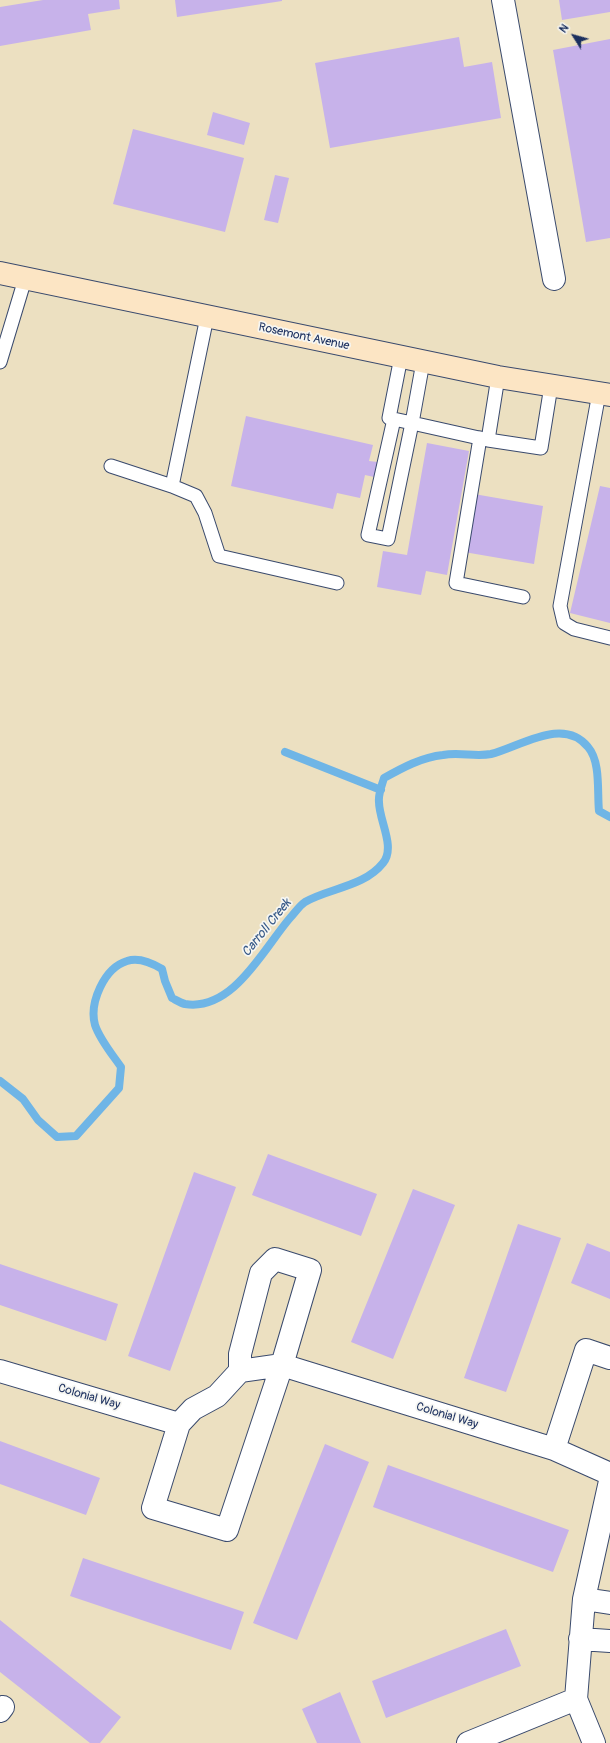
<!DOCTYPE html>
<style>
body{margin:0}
#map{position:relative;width:610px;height:1743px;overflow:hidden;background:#ece0c1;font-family:Pangolin,sans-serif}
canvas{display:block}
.north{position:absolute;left:554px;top:16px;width:40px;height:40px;-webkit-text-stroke:3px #f6f6f2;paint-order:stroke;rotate:307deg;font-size:11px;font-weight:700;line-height:16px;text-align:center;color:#1b2f5e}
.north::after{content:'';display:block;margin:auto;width:14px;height:18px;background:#1b2f5e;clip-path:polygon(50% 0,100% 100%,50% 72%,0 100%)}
</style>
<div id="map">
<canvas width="610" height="1743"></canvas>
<div class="north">N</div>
</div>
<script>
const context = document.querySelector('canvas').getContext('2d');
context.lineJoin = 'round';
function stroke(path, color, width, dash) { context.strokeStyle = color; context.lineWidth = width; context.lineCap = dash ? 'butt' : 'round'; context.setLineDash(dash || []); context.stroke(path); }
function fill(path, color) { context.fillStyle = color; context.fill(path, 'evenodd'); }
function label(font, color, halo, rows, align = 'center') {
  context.font = font + ' Pangolin,sans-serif'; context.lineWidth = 3.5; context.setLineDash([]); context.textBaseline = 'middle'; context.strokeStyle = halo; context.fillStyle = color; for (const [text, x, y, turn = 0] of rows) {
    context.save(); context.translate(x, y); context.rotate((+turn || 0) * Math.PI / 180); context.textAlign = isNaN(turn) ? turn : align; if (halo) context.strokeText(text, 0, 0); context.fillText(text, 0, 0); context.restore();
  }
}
stroke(new Path2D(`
 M285,752L381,790
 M0,1081L23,1099L38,1120L57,1137L76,1136L119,1088L121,1067C112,1054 100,1040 95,1025C89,1003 104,968 127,961C139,957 152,963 162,969L165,981L172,998C176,1000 181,1003 185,1004C233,1012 264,948 290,918C295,913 299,906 305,902C329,888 364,887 383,863C396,847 379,821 379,802C378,794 382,785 384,778C402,768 422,757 443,755C459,752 476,757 491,754C520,747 563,716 588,747C601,762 597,792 599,811L610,817`), '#6fb5e6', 8);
fill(new Path2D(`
 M43,0H119L120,9L88,14L91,30L0,46V7Z
 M175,0H282V1L177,17Z
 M559,0H610V12L562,20Z
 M459,37L464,67L492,62L501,118L330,148L315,63Z
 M610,39V238L586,242L553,50Z
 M213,112L250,123L244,145L207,135Z
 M133,129L244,158L225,232L113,204Z
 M275,175L289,178L278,223L264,220Z
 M246,416L373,445L369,461L378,462L374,477L365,475L360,498L337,493L333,509L231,486Z
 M427,443L469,451L447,575L426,571L421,595L377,587L383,551L407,555Z
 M600,486L610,488V623L570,613Z
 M474,494L543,506L534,564L464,552Z
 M268,1154L377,1194L361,1236L252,1195Z
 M194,1172L236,1187L170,1371L128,1356Z
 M413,1189L455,1205L393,1359L351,1342Z
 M518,1224L561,1238L506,1392L464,1378Z
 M587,1243L610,1252V1299L571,1283Z
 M0,1264L118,1304L106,1341L0,1305Z
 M0,1441L100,1478L86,1515L0,1484Z
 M325,1444L369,1462L297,1640L253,1623Z
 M388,1465L569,1530L553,1572L373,1507Z
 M83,1558L244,1612L231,1650L70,1596Z
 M0,1620L121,1717L100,1743H90L0,1672Z
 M506,1629L521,1666L386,1718L372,1681Z
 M340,1692L361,1743H317L302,1709Z`), '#c7b2ea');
const service = new Path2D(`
 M207,317L172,486L196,496L205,513L219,556L337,583
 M401,357L389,418L412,423L423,362
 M0,362L25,279
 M498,377L488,440L541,448L551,386
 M599,393L560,606L564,623L574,629L610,638
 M394,419L368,535L388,539L412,423L488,440
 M480,438L456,583L523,597
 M111,466L172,486`);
const minor = new Path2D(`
 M503,0L554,279
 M275,1259L310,1270L282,1365L227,1530L153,1508L179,1424L193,1409L217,1396L240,1371V1354L261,1273Z
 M0,1371L179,1424
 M240,1371L282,1365L554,1449L610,1474
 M554,1449L586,1350L610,1358
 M584,1599L610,1603
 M580,1639L610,1641
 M0,1711L3,1707
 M468,1743L576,1699
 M594,1743L576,1699L584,1599L610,1481`);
const secondary = new Path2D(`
 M0,273L498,377L610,395`);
stroke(service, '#3a4a6d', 15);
stroke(minor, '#3a4a6d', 24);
stroke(secondary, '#3a4a6d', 24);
stroke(service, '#fff', 13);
stroke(minor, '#fff', 22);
stroke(secondary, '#fce5c4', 22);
label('12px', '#1b2f5e', '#f6f6f2', [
 ["Rosemont Avenue",304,337,12],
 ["Colonial Way",89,1397,16],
 ["Colonial Way",447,1416,17]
]);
label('italic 13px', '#345787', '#f6f6f2', [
 ["Carroll Creek",267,928,-51]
]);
</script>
